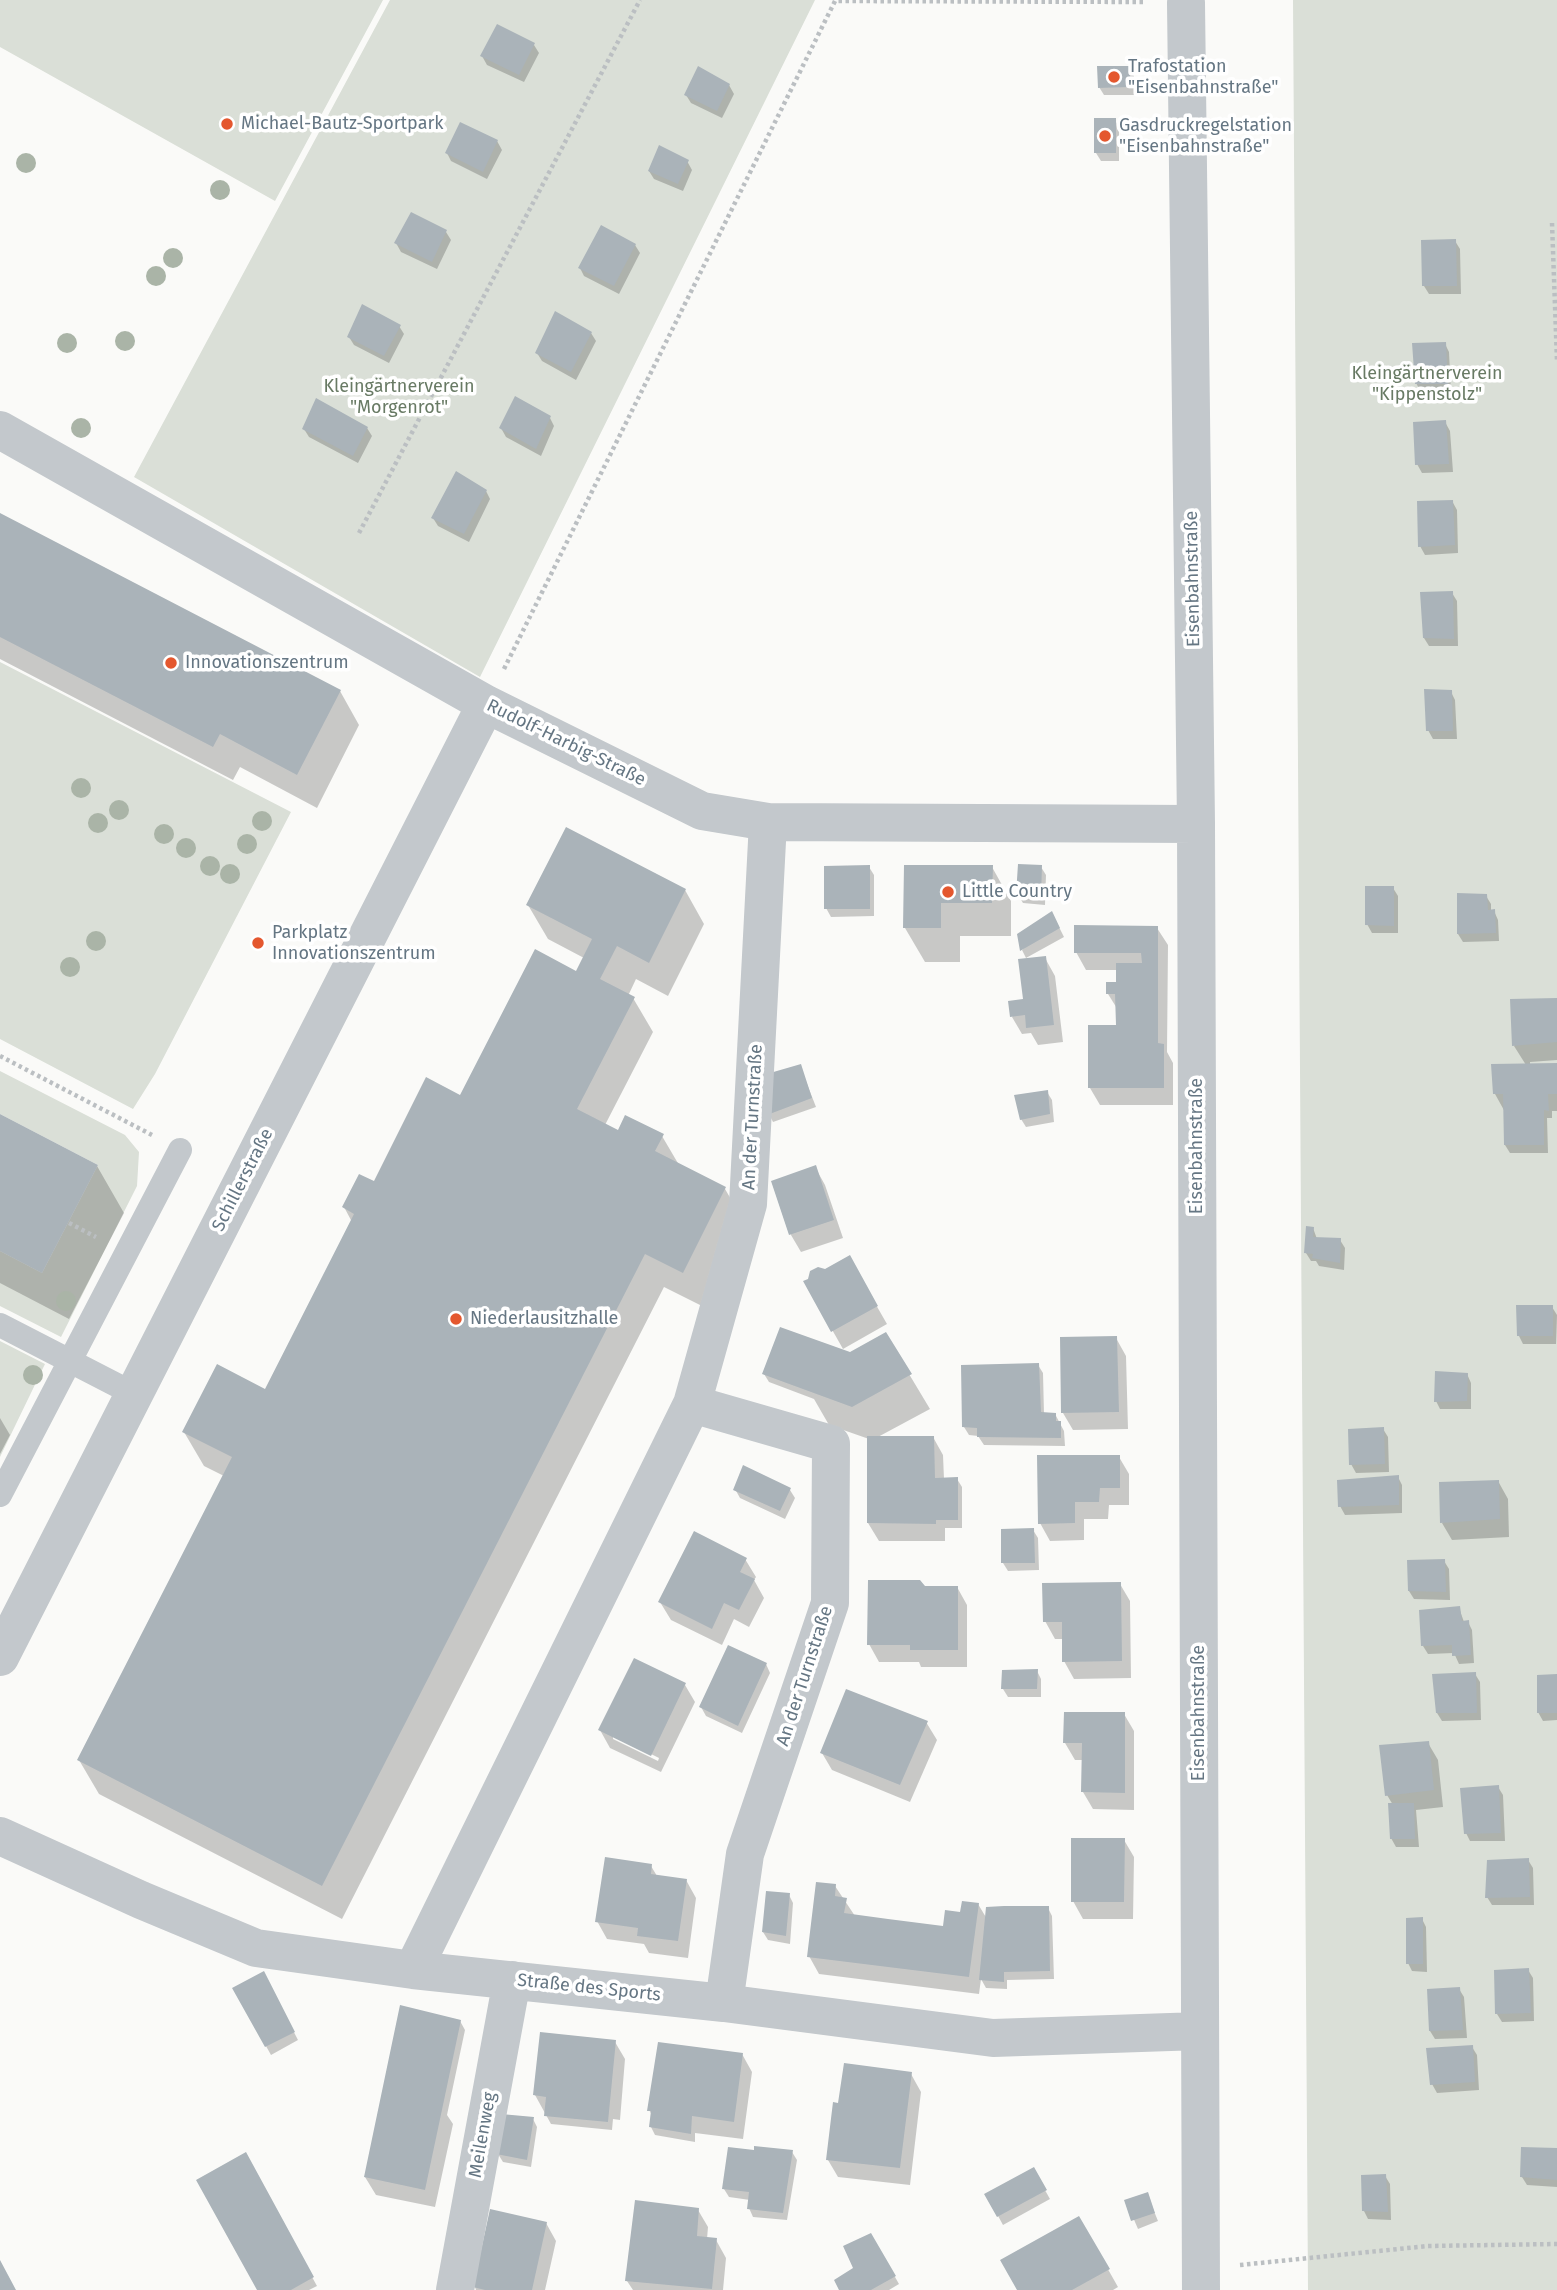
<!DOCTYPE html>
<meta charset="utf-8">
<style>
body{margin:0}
canvas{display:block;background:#fafaf8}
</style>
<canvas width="1557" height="2290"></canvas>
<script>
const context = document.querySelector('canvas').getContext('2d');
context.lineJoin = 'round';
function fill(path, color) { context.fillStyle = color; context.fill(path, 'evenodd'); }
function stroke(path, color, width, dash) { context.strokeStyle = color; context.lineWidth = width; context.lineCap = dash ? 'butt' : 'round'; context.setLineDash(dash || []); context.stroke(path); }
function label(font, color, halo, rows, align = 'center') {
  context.font = font + ' "Fira Sans",sans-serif'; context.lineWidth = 7; context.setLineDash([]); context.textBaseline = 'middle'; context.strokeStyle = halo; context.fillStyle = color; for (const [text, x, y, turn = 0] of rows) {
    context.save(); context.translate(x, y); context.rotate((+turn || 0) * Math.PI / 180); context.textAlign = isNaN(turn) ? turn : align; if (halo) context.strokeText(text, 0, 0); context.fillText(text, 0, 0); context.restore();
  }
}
fill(new Path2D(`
 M0,0H383L275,201L0,47Z
 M390,0H815L480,677L134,477Z
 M1293,0H1557V2290H1308Z
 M0,662L291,812L155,1074L133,1109L0,1039Z
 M0,1071L125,1135L139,1152L137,1186L61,1337L0,1306V1251L42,1273L98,1165L0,1114Z
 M0,1341L45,1364L0,1457Z`), '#dadfd7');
fill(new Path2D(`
 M534,45L539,53L524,82L487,65L482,56Z
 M1129,68L1134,76V95H1104L1099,87Z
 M729,85L734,94L722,118L691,103L686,95Z
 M1115,120L1119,128V161H1101L1096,153Z
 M497,141L502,150L487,179L451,161L447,153Z
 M687,161L692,170L683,191L654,179L649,171Z
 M446,232L451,240L437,269L401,252L396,243Z
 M1455,241L1460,249L1461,294H1429L1424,286Z
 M635,245L640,253L619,294L584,276L580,268Z
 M399,326L404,334L389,363L354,345L349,337Z
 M591,333L596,341L576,380L542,361L537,353Z
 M1445,344L1449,352L1451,392H1421L1416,383Z
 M550,418L554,426L541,456L506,437L501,428Z
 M1445,422L1450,431L1453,472L1422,473L1417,464Z
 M367,428L372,436L358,463L309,437L304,429Z
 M486,491L490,499L469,542L438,526L433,518Z
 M1452,501L1457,510L1458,553L1425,555L1420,546Z
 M0,515L340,691L359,725L317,808L240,767L233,780L0,659Z
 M1452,593L1457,601L1458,646H1429L1424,638Z
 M1451,692L1455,700L1457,739H1433L1428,730Z
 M869,867L874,875V916L831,917L826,908Z
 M992,867L1011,901V936H960V962H925L905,928Z
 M1041,867L1046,875L1045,905L1023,903L1018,895Z
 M1393,888L1398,896V933H1372L1367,924Z
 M685,890L704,924L668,996L636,979L628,996L633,998L653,1032L605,1125L619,1132L662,1136L679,1165L725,1189L745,1223L702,1306L664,1287L342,1919L99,1794L79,1760L224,1476L204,1466L184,1432L266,1392L352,1222L344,1207L374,1184L461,1097L577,973L584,958L548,939L528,905Z
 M1486,896L1491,904V911H1494L1498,920L1499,941L1463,942L1458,934Z
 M1056,921L1064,937L1026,958L1022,950Z
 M1157,928L1168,945L1167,1052L1173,1063V1105H1100L1090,1088L1118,1026V1010L1108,994L1118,983V970H1086L1076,952Z
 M1045,958L1055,976L1063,1042L1038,1045L1031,1033L1022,1034L1012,1017L1025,1001Z
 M1557,1001V1060L1530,1062V1065H1557V1111H1552V1118H1547L1548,1153H1510L1505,1145V1112L1495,1094L1526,1065L1514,1046Z
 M800,1066L816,1107L773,1122L769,1114Z
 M1047,1092L1052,1100L1054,1122L1026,1127L1021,1119Z
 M0,1116L97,1166L124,1213L69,1319L0,1283Z
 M815,1167L825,1185L843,1238L801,1252L791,1235L773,1182Z
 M1313,1228L1317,1239L1340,1240L1345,1248L1344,1270L1319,1266L1316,1261H1311L1306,1253Z
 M849,1258L887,1324L843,1349L805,1282Z
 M1552,1307L1557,1315L1556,1344H1523L1519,1336Z
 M885,1334L930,1409L876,1438L933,1437L943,1455L944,1479H957L962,1487V1528H945V1541H879L868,1523L869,1439L829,1425L814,1399L769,1382L764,1374L850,1354Z
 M1116,1338L1126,1356L1128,1429L1073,1430L1063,1413Z
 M1038,1365L1043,1373L1044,1414H1055L1064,1431L1065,1446L984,1445L978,1436L969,1435L964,1427Z
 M1467,1374L1471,1383V1409H1440L1436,1401Z
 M0,1418L10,1435L0,1454Z
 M1383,1429L1388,1437L1389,1472L1356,1473L1351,1464Z
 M1119,1457L1129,1474V1505H1109L1108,1519H1084V1540L1050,1541L1040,1523Z
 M1398,1477L1402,1485V1513L1345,1515L1340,1506Z
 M1498,1481L1508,1499L1509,1537L1452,1540L1442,1523Z
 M735,1489L790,1490L795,1498L785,1519L740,1498Z
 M1033,1530L1038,1538L1039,1570L1008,1571L1003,1563Z
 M745,1559L756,1577L754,1580L764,1598L749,1627L734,1619L722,1645L671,1620L660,1602Z
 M1444,1561L1449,1569L1450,1600L1414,1599L1409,1591Z
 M1120,1584L1130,1601L1131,1678L1074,1679L1064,1661V1639H1055L1045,1621Z
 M957,1587L967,1605V1667H921L919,1662H879L869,1644Z
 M1459,1608L1464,1622H1468L1472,1630L1474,1663L1459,1664L1454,1653L1428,1654L1423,1646Z
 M766,1664L770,1673L742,1733L706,1716L701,1707Z
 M1037,1671L1041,1679V1697H1008L1003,1689Z
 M1475,1674L1480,1682L1481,1720L1442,1721L1437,1713Z
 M1557,1676V1720L1543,1721L1538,1712Z
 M685,1685L695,1702L661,1772L610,1748L600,1730ZM613,1735L659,1758L658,1761L613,1739Z
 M1124,1714L1134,1731V1810L1093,1809L1083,1792V1760H1075L1065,1743Z
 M926,1722L937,1740L910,1802L832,1770L822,1753Z
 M1428,1743L1438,1760L1443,1807L1416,1810L1419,1847H1396L1391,1838L1393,1805L1387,1795Z
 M1498,1787L1503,1795L1505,1841H1470L1466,1833Z
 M1124,1840L1134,1857L1133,1919H1083L1073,1901Z
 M1528,1860L1533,1868L1534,1905H1492L1487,1897Z
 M651,1866L657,1876L686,1880L696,1898L688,1958L649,1953L644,1944L607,1939L597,1921Z
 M835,1886L855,1916L945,1928L978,1904L987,1919L1048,1908L1052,1916L1054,1979L1007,1980V1989L986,1988L981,1979L979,1994L819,1974L809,1956Z
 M789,1895L793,1903L790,1944L768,1940L763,1932Z
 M1422,1919L1426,1927L1427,1972L1412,1971L1408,1963Z
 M1528,1970L1533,1978L1534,2021L1502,2022L1497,2014Z
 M268,1982L298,2040L271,2055L234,1989Z
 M1459,1989L1464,1997L1467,2038L1435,2039L1430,2031L1429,1991Z
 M460,2021L465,2030L447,2115L453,2124L435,2207L376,2195L365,2177Z
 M615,2042L625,2059L620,2120L613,2119L612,2130L551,2124L535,2095Z
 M1472,2047L1477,2055L1479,2090L1437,2093L1432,2084Z
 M742,2054L752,2072L743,2139L695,2133V2142L655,2135L651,2127L652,2115L649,2110Z
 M911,2074L921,2092L910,2185L838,2177L828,2160L840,2105Z
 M533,2119L537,2127L531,2167L503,2162L498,2154Z
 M1557,2150V2187L1527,2185L1522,2177Z
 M756,2152H792L797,2160L787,2220L753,2217L749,2208L750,2200L729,2197L724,2189Z
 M245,2155L317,2286L309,2290H259Z
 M1033,2169L1050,2199L1003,2225L986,2194Z
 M1385,2176L1390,2184L1391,2220L1368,2219L1364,2211Z
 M1147,2194L1158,2221L1138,2229L1126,2201Z
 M698,2210L708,2227L707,2239L716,2240L726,2258L723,2290H633L627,2281Z
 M1079,2218L1118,2287L1113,2290H1019Z
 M546,2223L556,2241L545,2290H476L475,2287Z
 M871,2235L899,2284L889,2290H841L855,2269Z`), '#0003');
fill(new Path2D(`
 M497,24L535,43L519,75L480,56Z
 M698,66L730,84L717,111L684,95Z
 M1097,66H1130V87L1098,88Z
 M1094,118H1116V153H1094Z
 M460,122L498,140L483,172L445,153Z
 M659,145L689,160L678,184L648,171Z
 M411,212L447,230L432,262L394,243Z
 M601,225L636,244L614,286L578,268Z
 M1456,239L1457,286H1422L1421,240Z
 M362,304L401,325L384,356L347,337Z
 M555,311L592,332L571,372L535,353Z
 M1446,342L1448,384H1415L1412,343Z
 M515,396L551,416L536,449L499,428Z
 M316,398L368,427L353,456L302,429Z
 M1446,420L1449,464L1415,465L1413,422Z
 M456,471L487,490L464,534L431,518Z
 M1453,500L1455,545L1418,547L1417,501Z
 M0,513L341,690L297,775L220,734L213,747L0,637Z
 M1453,591L1454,639L1423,638L1420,592Z
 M1424,689L1452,690L1453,731H1426Z
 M566,827L686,889L649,963L617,946L600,979L635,997L577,1109L618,1130L625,1115L664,1134L655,1151L726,1187L683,1273L645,1254L322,1886L77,1760L232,1457L182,1432L217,1364L265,1389L354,1214L342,1207L359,1174L374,1181L426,1077L460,1095L535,949L576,971L592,939L526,905Z
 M1018,864L1042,865L1041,897L1016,895Z
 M870,865V909H824V866Z
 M904,865H993L992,903H941V928H903Z
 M1365,886H1394V926L1365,925Z
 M1457,893L1487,894L1488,910L1495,909L1496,933L1457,934Z
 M1052,911L1060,928L1020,951L1017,934Z
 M1074,925L1158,926V1043L1164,1044V1088H1088V1025H1116L1115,994H1106V982H1116V963H1142L1141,953H1074Z
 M1046,956L1054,1025L1026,1028L1025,1015L1010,1017L1008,1001L1023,999L1018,959Z
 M1557,998V1042L1512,1046L1510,999Z
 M1557,1063V1094H1548L1549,1111L1544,1110V1145H1504L1503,1094H1493L1491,1064Z
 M801,1064L812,1098L767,1115L770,1073Z
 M1048,1090L1050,1114L1020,1120L1014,1095Z
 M0,1114L98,1165L42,1273L0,1251Z
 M816,1165L834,1220L789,1235L771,1181Z
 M1306,1226L1314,1227L1313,1237L1341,1238L1340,1263L1312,1258L1313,1254L1304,1253Z
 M850,1255L878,1306L831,1332L803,1281L808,1279L810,1271L818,1267L825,1269Z
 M1516,1305H1553V1336H1517Z
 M780,1327L850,1352L886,1332L912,1374L852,1407L762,1374Z
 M1117,1336L1119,1412L1061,1413L1060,1337Z
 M1039,1363L1041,1412L1056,1413V1421H1061V1438L977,1437V1428L962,1427L961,1365Z
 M1435,1371L1468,1373L1467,1401L1434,1402Z
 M1384,1427L1385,1464L1349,1465L1348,1429Z
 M867,1436H934L935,1478L958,1477V1520H936V1524L867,1523Z
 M1037,1455H1120V1488H1100L1099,1502H1075V1523L1038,1524Z
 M743,1465L791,1488L780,1511L733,1490Z
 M1399,1475V1505L1338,1507L1337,1480Z
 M1499,1480L1500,1519L1440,1523L1439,1482Z
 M1034,1528L1035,1563H1001V1529Z
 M694,1531L747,1558L740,1572L755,1579L739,1610L724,1603L712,1629L658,1602Z
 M1445,1559L1446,1592L1408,1591L1407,1560Z
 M868,1580H920L925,1586H958V1650H910V1645H867Z
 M1121,1582L1122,1661L1062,1662V1622H1043L1042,1583Z
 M1460,1606L1462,1621L1469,1620L1471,1655L1452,1656V1645L1421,1646L1419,1610Z
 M728,1645L767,1663L738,1726L699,1707Z
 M634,1658L686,1683L651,1756L598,1730Z
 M1038,1669L1037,1689H1001L1002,1670Z
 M1476,1672L1477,1713H1436L1432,1674Z
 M1557,1674V1713H1537V1675Z
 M846,1689L928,1721L900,1785L820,1753Z
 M1064,1712H1125V1793L1081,1792L1082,1743H1063Z
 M1429,1741L1434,1790L1385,1796L1379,1745Z
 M1499,1785L1501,1833L1464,1834L1460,1788Z
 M1388,1803H1414L1415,1839H1390Z
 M1071,1838H1125L1124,1902H1071Z
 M605,1857L652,1864L651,1874L687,1879L678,1941L637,1936L638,1928L595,1922Z
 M1529,1858L1530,1897L1485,1898L1487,1860Z
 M816,1882L836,1884L835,1896L847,1898L844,1913L888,1919L943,1926L945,1910L960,1912L962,1901L979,1903L969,1977L807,1957Z
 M766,1891L790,1893L786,1936L762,1932Z
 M1004,1906H1049L1050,1971L1004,1972V1982L979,1980L986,1907Z
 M1423,1917V1964H1406V1918Z
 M1529,1968L1531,2013L1495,2014L1494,1970Z
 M264,1971L295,2032L265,2047L232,1988Z
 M1460,1987L1463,2030L1429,2031L1427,1989Z
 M400,2005L461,2020L425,2190L364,2177Z
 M540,2032L616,2040L608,2122L544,2116L546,2097L533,2095Z
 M658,2042L743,2053L734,2122L692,2116L691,2134L649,2127L651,2111H647Z
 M1473,2045L1475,2082L1430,2085L1426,2048Z
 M844,2063L912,2072L900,2168L826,2160L833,2102L838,2103Z
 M501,2114L534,2117L527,2160L496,2154Z
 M754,2146L793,2150L783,2213L747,2209L749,2192L722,2189L728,2147L754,2150Z
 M1521,2147L1557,2148V2180L1520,2177Z
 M246,2152L314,2277L291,2290H257L196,2180Z
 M1034,2167L1047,2190L997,2217L984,2194Z
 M1386,2174L1388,2212L1362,2211L1361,2175Z
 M1148,2192L1155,2213L1131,2221L1124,2200Z
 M635,2200L699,2208L697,2236L717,2238L712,2289L625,2281Z
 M490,2209L547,2222L532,2290H485L473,2287Z
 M1079,2216L1110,2269L1072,2290H1017L1000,2260Z
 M871,2233L896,2276L871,2290H839L834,2280L853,2268L843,2246Z
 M0,2260L16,2290H0Z`), '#aab3b9');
stroke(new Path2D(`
 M1552,223L1557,361
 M359,533L640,0
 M504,669L835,1L1145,2
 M0,1056L152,1135
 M69,1223L96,1237
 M1240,2265L1428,2246L1557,2244`), '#bbbfc2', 4.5, [3.5, 3.5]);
stroke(new Path2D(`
 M0,1325L134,1394
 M0,1495L180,1150`), '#c3c8cc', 24);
stroke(new Path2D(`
 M1186,3L1196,824L1201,2290
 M0,430L486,704L702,811L768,822L1196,824
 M692,1404L831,1444L830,1603L745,1854L724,2003
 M0,1657L486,704
 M0,1836L141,1900L256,1948L413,1970L724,2003L993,2038L1200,2031
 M413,1970L692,1404L748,1204L768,822
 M455,2290L512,1980`), '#c3c8cc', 38);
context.fillStyle = '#aab4a7';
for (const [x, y] of [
 [26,163],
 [220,190],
 [173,258],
 [156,276],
 [125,341],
 [67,343],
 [81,428],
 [81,788],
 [119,810],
 [262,821],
 [98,823],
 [164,834],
 [247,844],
 [186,848],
 [210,866],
 [230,874],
 [96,941],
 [70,967],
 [66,1301],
 [33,1375]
]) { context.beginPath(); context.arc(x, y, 10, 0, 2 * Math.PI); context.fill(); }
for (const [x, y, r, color] of [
 [1114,77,7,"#e4572e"],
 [227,124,7,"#e4572e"],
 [1105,136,7,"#e4572e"],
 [171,663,7,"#e4572e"],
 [948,892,7,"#e4572e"],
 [258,943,7,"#e4572e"],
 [456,1319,7,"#e4572e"]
]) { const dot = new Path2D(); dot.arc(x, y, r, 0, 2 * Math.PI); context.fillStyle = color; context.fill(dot); stroke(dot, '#fff', 2.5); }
label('18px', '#657683', '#fff', [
 ["Trafostation",1128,67],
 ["\"Eisenbahnstraße\"",1128,88],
 ["Michael-Bautz-Sportpark",241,124],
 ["Gasdruckregelstation",1119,126],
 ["\"Eisenbahnstraße\"",1119,147],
 ["Innovationszentrum",185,663],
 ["Little Country",962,892],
 ["Parkplatz",272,933],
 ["Innovationszentrum",272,954],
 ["Niederlausitzhalle",470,1319]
], 'left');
label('18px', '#687a64', '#fff', [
 ["Kleingärtnerverein",1427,374],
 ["\"Kippenstolz\"",1427,395],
 ["Kleingärtnerverein",399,387],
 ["\"Morgenrot\"",399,408]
]);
label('18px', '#657683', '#fff', [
 ["Eisenbahnstraße",1193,579,-91],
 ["Rudolf-Harbig-Straße",566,743,26],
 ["An der Turnstraße",753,1117,-87],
 ["Eisenbahnstraße",1197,1146,-90],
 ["Schillerstraße",243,1180,-63],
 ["An der Turnstraße",805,1676,-72],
 ["Eisenbahnstraße",1199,1713,-90],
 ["Straße des Sports",589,1988,6],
 ["Meilenweg",483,2135,-80]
]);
</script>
